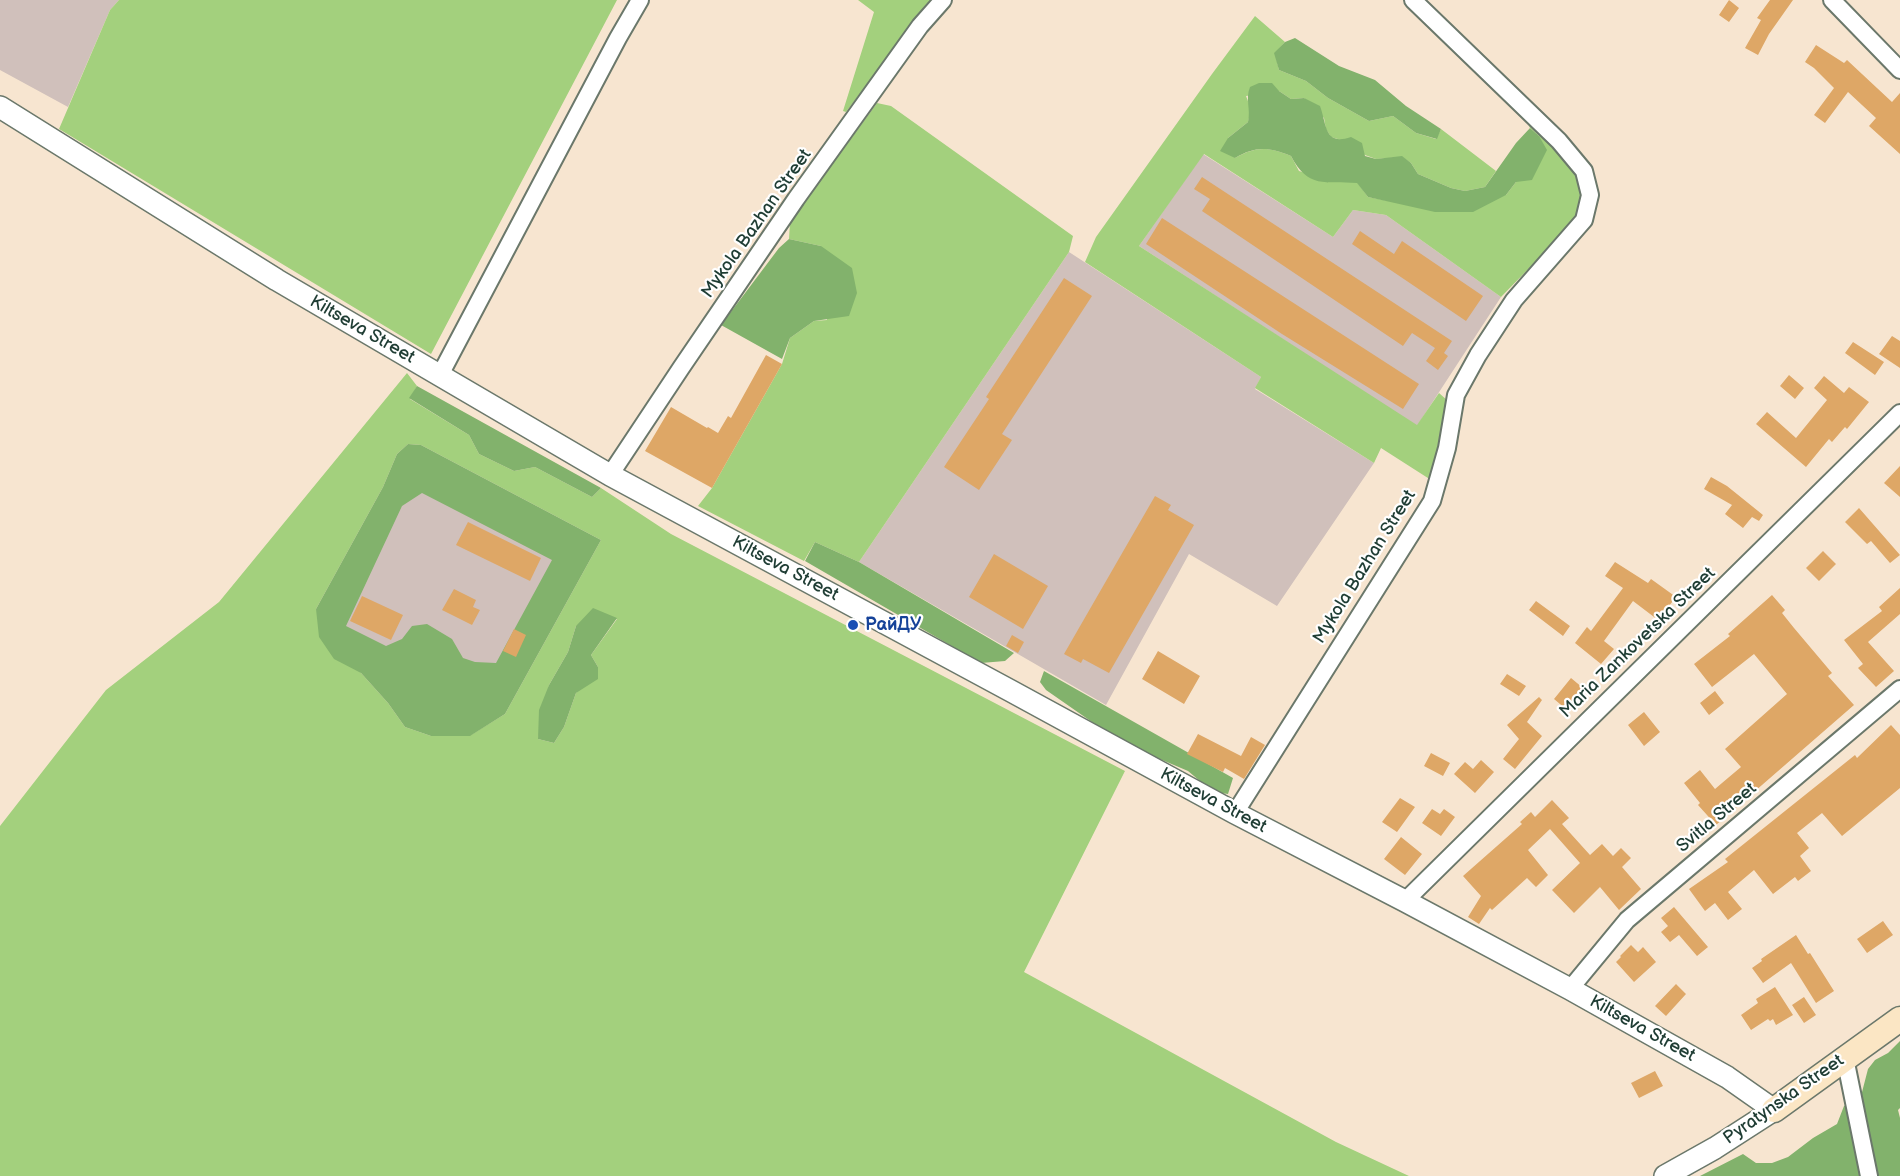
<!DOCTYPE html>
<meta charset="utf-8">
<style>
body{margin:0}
canvas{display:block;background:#f7e5d0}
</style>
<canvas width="1900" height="1176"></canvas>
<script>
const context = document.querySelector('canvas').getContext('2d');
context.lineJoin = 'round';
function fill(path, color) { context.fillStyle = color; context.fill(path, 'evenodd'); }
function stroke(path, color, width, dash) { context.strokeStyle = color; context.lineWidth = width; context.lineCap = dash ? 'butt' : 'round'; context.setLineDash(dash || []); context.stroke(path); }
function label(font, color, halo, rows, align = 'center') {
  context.font = font + ' "Balsamiq Sans",sans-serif'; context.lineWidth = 4.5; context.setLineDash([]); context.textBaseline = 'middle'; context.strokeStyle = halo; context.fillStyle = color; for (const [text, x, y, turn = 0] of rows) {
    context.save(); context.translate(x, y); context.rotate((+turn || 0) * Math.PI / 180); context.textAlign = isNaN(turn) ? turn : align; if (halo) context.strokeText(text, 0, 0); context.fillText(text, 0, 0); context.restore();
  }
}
fill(new Path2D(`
 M0,0H119L110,10L68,107L0,70Z
 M1203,154L1333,237L1353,210L1386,215L1501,297L1417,426L1139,246Z
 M1069,252L1261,377L1255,389L1374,463L1277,606L1189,554L1106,705L859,562Z
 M413,455L586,544L495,711L325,628Z`), '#d0c0bb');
fill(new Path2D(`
 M119,0H617L431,354L59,129L110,10Z
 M858,0H931L846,112L843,111L874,12Z
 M1255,16L1285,42L1275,53L1279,70L1306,81L1328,98L1369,121L1393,116L1416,133L1436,139L1441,129L1496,171L1485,187L1465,191L1451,188L1418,174L1411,163L1402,157L1376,159L1365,155L1341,140L1331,137L1326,129L1324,118L1304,98L1291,99L1279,91L1246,96L1251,109L1248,122L1228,138L1235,158C1257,146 1268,147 1291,156L1299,171L1337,182H1357L1368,197L1389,201L1506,195L1516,182L1539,136L1530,128L1526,120L1556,146L1580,176L1584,197L1579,217L1501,297L1386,215L1353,210L1333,237L1204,154L1139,246L1417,425L1439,393L1448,401L1443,439L1431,480L1381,448L1374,463L1255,388L1261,377L1085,262L1096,237L1212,74Z
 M877,103L891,106L1073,236L1069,252L859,562L815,542L804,561L698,506L712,488L782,364L790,338L814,321L827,320L821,246L789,239L790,222Z
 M407,373L417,386L410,399L469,435L479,454L514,471L535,467L592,497L601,488L671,534L1125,771L1024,972L1336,1142L1409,1176H0V826L106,690L219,602ZM408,444L421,445L601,540L505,714L471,735L431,736L405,727L388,703L361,673L316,609L383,487L397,454ZM617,619L591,655L598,667L576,693L564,727L554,743L538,739L549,685L568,652L576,626Z`), '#a3d07d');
fill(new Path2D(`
 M1295,38L1339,66L1375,80L1406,106L1441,129L1437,139L1416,133L1393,116L1369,121L1328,98L1306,81L1279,70L1274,53L1285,42Z
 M1259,83H1272L1279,91L1291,99L1304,98L1320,106C1327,125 1324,146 1351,137L1362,143L1365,156L1376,159L1402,156L1411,163L1418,174L1451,188L1465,191L1485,187L1516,143L1530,128L1539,136L1547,150L1532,180L1516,182L1506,195L1473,212H1435L1368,197L1357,183C1325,181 1308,189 1291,156C1268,147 1256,146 1235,158L1220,151L1228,138L1248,122C1251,109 1245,99 1250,87Z
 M789,239L821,246L852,268L857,293L849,316L814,321L790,338L782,359L721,325L779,248Z
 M417,386L601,488L592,497L535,467L514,471L479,454L469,435L409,398Z
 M408,444L421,445L601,540L505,714L470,736H431L405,727L388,703L361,673L334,659L319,637L316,609L383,487L397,454ZM422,493L552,560L496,663L475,662L463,658L452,639L427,624L412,626L402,639L386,646L346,626L402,506Z
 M815,542L859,562L1014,653L1005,661L981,663L805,561Z
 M593,608L617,618L591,655L598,667V679L576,693L564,727L554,743L538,739L539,710L549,685L568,652L576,626Z
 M1044,671L1233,778L1228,794L1213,792L1188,771L1134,748L1102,729L1046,690L1040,682Z
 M1900,1041V1108L1898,1110L1900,1118V1176H1700L1743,1154L1756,1163H1772L1788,1157L1813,1138L1837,1124L1844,1106L1861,1096L1868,1069L1875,1060L1888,1053Z`), '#82b26c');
fill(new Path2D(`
 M1729,0L1739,8L1729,22L1719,15Z
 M1770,0H1793L1769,34L1758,55L1745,48L1761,20L1757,18Z
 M1816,45L1844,63L1847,60L1892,102L1900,93V154L1869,126L1876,118L1848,92L1825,123L1814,115L1834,88L1814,68L1805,62Z
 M1202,177L1452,341L1444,353L1448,356L1438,370L1426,361L1435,348L1412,333L1403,346L1202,211L1210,199L1194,189Z
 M1162,218L1419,384L1403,409L1282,334L1146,244Z
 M1360,231L1394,254L1402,241L1483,296L1466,321L1352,244Z
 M1064,278L1092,296L1002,434L1012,440L979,490L944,467L989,399L986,397Z
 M1892,336L1900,341V368L1879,354Z
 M1853,342L1884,362L1875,375L1845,353Z
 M766,355L782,364L712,488L645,451L671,407L707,428L708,427L718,433L728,416L731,418Z
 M1789,375L1804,388L1795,399L1780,386Z
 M1824,376L1844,393L1849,387L1869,402L1847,429L1845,427L1832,442L1829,439L1806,467L1756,424L1767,412L1796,438L1827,400L1814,388Z
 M1900,466V497L1884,483Z
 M1711,477L1727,486L1763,515L1759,521L1752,517L1743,528L1725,514L1732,505L1704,489Z
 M1155,496L1171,505L1168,510L1194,525L1109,673L1083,659L1081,663L1064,654Z
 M1859,508L1900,555L1890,563L1871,541L1867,544L1845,522Z
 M468,522L541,558L530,581L456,545Z
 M1823,551L1836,564L1819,581L1806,568Z
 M994,554L1048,586L1023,629L969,597Z
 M1615,562L1648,583L1651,579L1676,597L1658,620L1633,601L1604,641L1614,649L1601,664L1575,643L1587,627L1591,631L1623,588L1605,576Z
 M1900,588V614L1868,642L1894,671L1876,687L1858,668L1863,664L1844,640L1882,611L1879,607Z
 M454,589L476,600L473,607L480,610L472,625L442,610Z
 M1772,595L1785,610L1782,613L1794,628L1832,673L1828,676L1854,705L1716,825L1698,805L1700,803L1684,783L1700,770L1715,789L1722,783L1741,767L1725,749L1787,694L1754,654L1712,687L1694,664L1730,636L1728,634Z
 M362,596L403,615L391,640L350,621Z
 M1536,601L1570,626L1563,636L1529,610Z
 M514,629L526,635L516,657L503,651Z
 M1012,635L1024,642L1018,653L1006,646Z
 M1158,651L1200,676L1184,704L1142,679Z
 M1507,674L1526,686L1519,696L1500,684Z
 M1571,678L1583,688L1566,709L1554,699Z
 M1715,691L1724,703L1709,715L1700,703Z
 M1539,697L1542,700L1527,722L1542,736L1515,769L1503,759L1519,739L1507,725Z
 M1644,712L1660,732L1644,746L1628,725Z
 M1891,725L1900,735V788L1842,836L1822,813L1797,833L1809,848L1800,856L1811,871L1798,881L1795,877L1773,894L1754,870L1728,892L1742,909L1728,920L1715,903L1705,911L1689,889L1728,862L1725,859L1855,755L1857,758Z
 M1198,734L1241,756L1251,737L1265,745L1244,779L1225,768L1223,772L1187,754Z
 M1431,753L1450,763L1443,776L1424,766Z
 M1481,760L1494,772L1475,793L1454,774L1465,762L1473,769Z
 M1400,798L1415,807L1397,832L1382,822Z
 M1552,800L1569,818L1562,824L1590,855L1602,844L1613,856L1621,848L1631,858L1622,867L1641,889L1619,910L1600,887L1574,913L1552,890L1580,863L1550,829L1528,850L1548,875L1536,887L1527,878L1492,910L1490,908L1479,924L1468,917L1481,896L1463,876L1522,824L1520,822L1531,812L1535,817Z
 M1432,809L1440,814L1444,809L1455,817L1441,836L1422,823Z
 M1401,837L1422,854L1405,875L1384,859Z
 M1674,907L1708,947L1697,956L1679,935L1670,942L1661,932L1668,926L1661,918Z
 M1883,921L1893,935L1867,953L1857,939Z
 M1796,935L1808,954L1810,953L1834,991L1816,1003L1791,963L1763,983L1752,968L1762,961L1761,959Z
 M1631,945L1638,952L1643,947L1656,962L1634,982L1616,962L1621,957L1620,956Z
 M1676,984L1686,994L1666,1016L1655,1006Z
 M1775,987L1793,1015L1776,1025L1773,1019L1770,1021L1768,1019L1751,1030L1741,1015L1758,1003L1756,999Z
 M1804,997L1816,1015L1804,1023L1792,1005Z
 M1655,1071L1663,1086L1639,1098L1631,1083Z`), '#dea766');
const minor = new Path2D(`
 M1832,0L1900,70
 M440,375L618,38L640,0
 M610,475L681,368L796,199L920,26L943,0
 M1235,813L1432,501L1447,448L1456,395L1478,355L1514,300L1584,220L1590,195L1584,171L1559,141L1413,0
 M1405,901L1900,413
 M1570,989L1627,920L1900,689
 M1845,1058L1869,1176`);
const tertiary = new Path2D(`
 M0,107L277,280L610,475L1011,691L1235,813L1405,901L1570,989L1727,1077L1774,1110L1715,1148L1665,1176`);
const secondary = new Path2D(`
 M1774,1110L1900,1019`);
stroke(minor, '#6b786b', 20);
stroke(tertiary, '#6b786b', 24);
stroke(secondary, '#6b786b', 27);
stroke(minor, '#fff', 16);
stroke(tertiary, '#fff', 21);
stroke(secondary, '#fbe6c4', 24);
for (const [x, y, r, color] of [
 [853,625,6,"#1a4fb4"]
]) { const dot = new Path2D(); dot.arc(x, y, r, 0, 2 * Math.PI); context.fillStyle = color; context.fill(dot); stroke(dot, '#fff', 2); }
label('18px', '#1f3d34', '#fff', [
 ["Mykola Bazhan Street",757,224,-55],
 ["Kiltseva Street",362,330,30],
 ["Mykola Bazhan Street",1365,567,-58],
 ["Kiltseva Street",785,569,28],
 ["Maria Zankovetska Street",1638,643,-44],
 ["Kiltseva Street",1213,801,28],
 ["Svitla Street",1717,818,-40],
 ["Kiltseva Street",1642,1029,29],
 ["Pyratynska Street",1784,1100,-35]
]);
label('bold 18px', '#164399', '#fff', [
 ["РайДУ",865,625]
], 'left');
</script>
